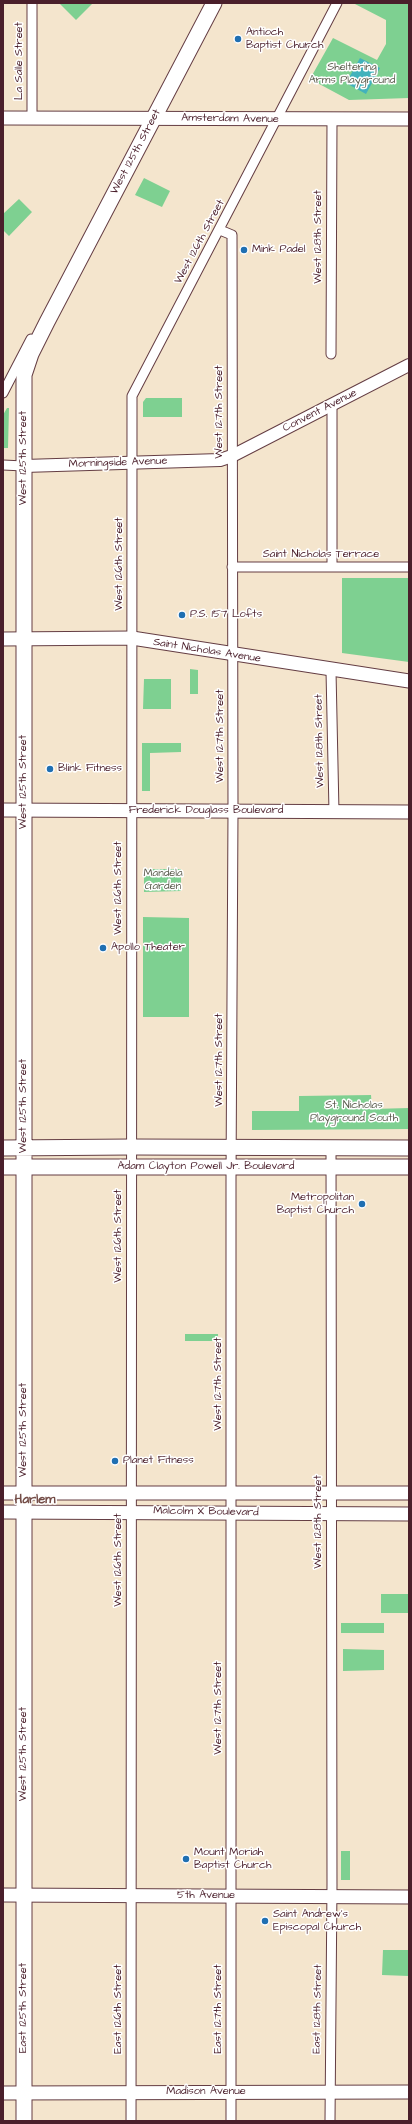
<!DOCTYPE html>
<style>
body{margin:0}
#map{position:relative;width:412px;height:2124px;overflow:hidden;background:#f4e5cd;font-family:"Architects Daughter",sans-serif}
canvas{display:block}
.frame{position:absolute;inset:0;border:4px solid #4a1f2b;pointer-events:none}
</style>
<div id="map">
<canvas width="412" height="2124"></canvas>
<div class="frame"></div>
</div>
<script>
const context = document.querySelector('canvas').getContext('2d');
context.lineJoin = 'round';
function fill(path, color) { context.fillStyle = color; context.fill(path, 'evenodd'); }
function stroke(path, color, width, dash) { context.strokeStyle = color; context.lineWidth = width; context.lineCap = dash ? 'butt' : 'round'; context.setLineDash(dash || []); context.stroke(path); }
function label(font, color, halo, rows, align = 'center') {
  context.font = font + ' "Architects Daughter",sans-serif'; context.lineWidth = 3; context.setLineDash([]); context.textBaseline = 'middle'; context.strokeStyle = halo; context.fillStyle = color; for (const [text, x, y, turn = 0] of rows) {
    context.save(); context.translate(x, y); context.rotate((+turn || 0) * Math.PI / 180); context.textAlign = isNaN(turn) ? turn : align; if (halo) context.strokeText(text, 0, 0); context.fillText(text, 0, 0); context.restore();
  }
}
fill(new Path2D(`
 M59,3H93L76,20Z
 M353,3H409V98L349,100L310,79L333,38L377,60L386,44V20Z
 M144,178L170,191L162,207L135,195Z
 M19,199L32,212L9,236L3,230V214Z
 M146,398H182V417H143V402Z
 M7,408H9L8,448H3V415Z
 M342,578H409V662L342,653Z
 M190,669L198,670V694H190Z
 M144,679H171V709H143Z
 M142,743H181V752L150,753V791H142Z
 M144,869H181V891L144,892Z
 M143,917L189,918V1017H143Z
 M371,1095L372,1109L409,1108V1129L252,1130V1111H299V1096Z
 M185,1334H218V1341H185Z
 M381,1594H409V1613H381Z
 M341,1623H384V1633H341Z
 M343,1649L384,1650V1670L343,1671Z
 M341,1851H350V1880H341Z
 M383,1950H409V1976L382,1975Z`), '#7ed091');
fill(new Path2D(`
 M360,58L380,68L366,94L346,83Z`), '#42b2bc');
const minor = new Path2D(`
 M32,3V118
 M220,230L232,235L233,811L231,1180V2121
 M331,354L332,120
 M3,393L31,339
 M332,405V567
 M3,465L24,466
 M232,567H409
 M331,671L334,812
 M131,2121L132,396L337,3
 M330,2121L332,1884L331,1148`);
const tertiary = new Path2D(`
 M24,466L220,460L232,456L409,365`);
const secondary = new Path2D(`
 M3,118L409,119
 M3,639L132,638L409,681
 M3,810L409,812
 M3,1493H409
 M3,1512L409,1514
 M3,1895L409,1897
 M3,2093L409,2092`);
const primary = new Path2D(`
 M3,1148L132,1147L409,1148
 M3,1167H409
 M24,2121V375L31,354L47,322L214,3`);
stroke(minor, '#643d43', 11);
stroke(tertiary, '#643d43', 14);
stroke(secondary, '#643d43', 15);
stroke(primary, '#643d43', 17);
stroke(minor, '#fff', 9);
stroke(tertiary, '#fff', 12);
stroke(secondary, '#fff', 13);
stroke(primary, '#fff', 15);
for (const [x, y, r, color] of [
 [238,39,4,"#1f6fb2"],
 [244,250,4,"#1f6fb2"],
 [182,615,4,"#1f6fb2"],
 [50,769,4,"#1f6fb2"],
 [103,948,4,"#1f6fb2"],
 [362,1204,4,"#1f6fb2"],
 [115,1461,4,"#1f6fb2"],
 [186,1859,4,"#1f6fb2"],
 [265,1921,4,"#1f6fb2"]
]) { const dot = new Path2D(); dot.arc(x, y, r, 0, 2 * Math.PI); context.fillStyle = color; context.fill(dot); stroke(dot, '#fff', 1.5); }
label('11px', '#4a1f2b', '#fff', [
 ["Antioch",246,33],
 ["Baptist Church",246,46],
 ["Mink Padel",252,250],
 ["P.S. 157 Lofts",190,615],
 ["Blink Fitness",58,769],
 ["Apollo Theater",111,948],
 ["Metropolitan",354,1198,"right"],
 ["Baptist Church",354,1211,"right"],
 ["Planet Fitness",123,1461],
 ["Mount Moriah",194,1853],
 ["Baptist Church",194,1866],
 ["Saint Andrew's",273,1915],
 ["Episcopal Church",273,1928]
], 'left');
label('11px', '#4a1f2b', '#fff', [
 ["La Salle Street",20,61,-90],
 ["Amsterdam Avenue",230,119,1],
 ["West 125th Street",136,152,-62],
 ["West 128th Street",319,237,-90],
 ["West 126th Street",200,242,-62],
 ["Convent Avenue",320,411,-27],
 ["West 127th Street",220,412,-90],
 ["West 125th Street",24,458,-90],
 ["Morningside Avenue",118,463,-2],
 ["Saint Nicholas Terrace",321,555],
 ["West 126th Street",120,564,-90],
 ["Saint Nicholas Avenue",207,651,9],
 ["West 127th Street",221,736,-90],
 ["West 128th Street",320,741,-91],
 ["West 125th Street",24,782,-90],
 ["Frederick Douglass Boulevard",206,811],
 ["West 126th Street",119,888,-90],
 ["West 127th Street",220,1060,-90],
 ["West 125th Street",24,1106,-90],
 ["Adam Clayton Powell Jr. Boulevard",206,1167],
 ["West 126th Street",119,1236,-90],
 ["West 127th Street",219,1384,-90],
 ["West 125th Street",24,1430,-90],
 ["Malcolm X Boulevard",206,1512,1],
 ["West 128th Street",319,1522,-90],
 ["West 126th Street",119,1560,-90],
 ["West 127th Street",219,1708,-90],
 ["West 125th Street",24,1754,-90],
 ["5th Avenue",206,1896],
 ["East 125th Street",24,2008,-90],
 ["East 126th Street",119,2009,-90],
 ["East 127th Street",219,2009,-90],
 ["East 128th Street",318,2009,-89],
 ["Madison Avenue",206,2092]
]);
label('11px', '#5c5d4f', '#fff', [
 ["Sheltering",352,68],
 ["Arms Playground",352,81],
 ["Mandela",163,874],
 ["Garden",163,887],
 ["St. Nicholas",354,1106],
 ["Playground South",354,1119]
]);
label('bold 13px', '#744d47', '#fff', [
 ["Harlem",35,1500]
]);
</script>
